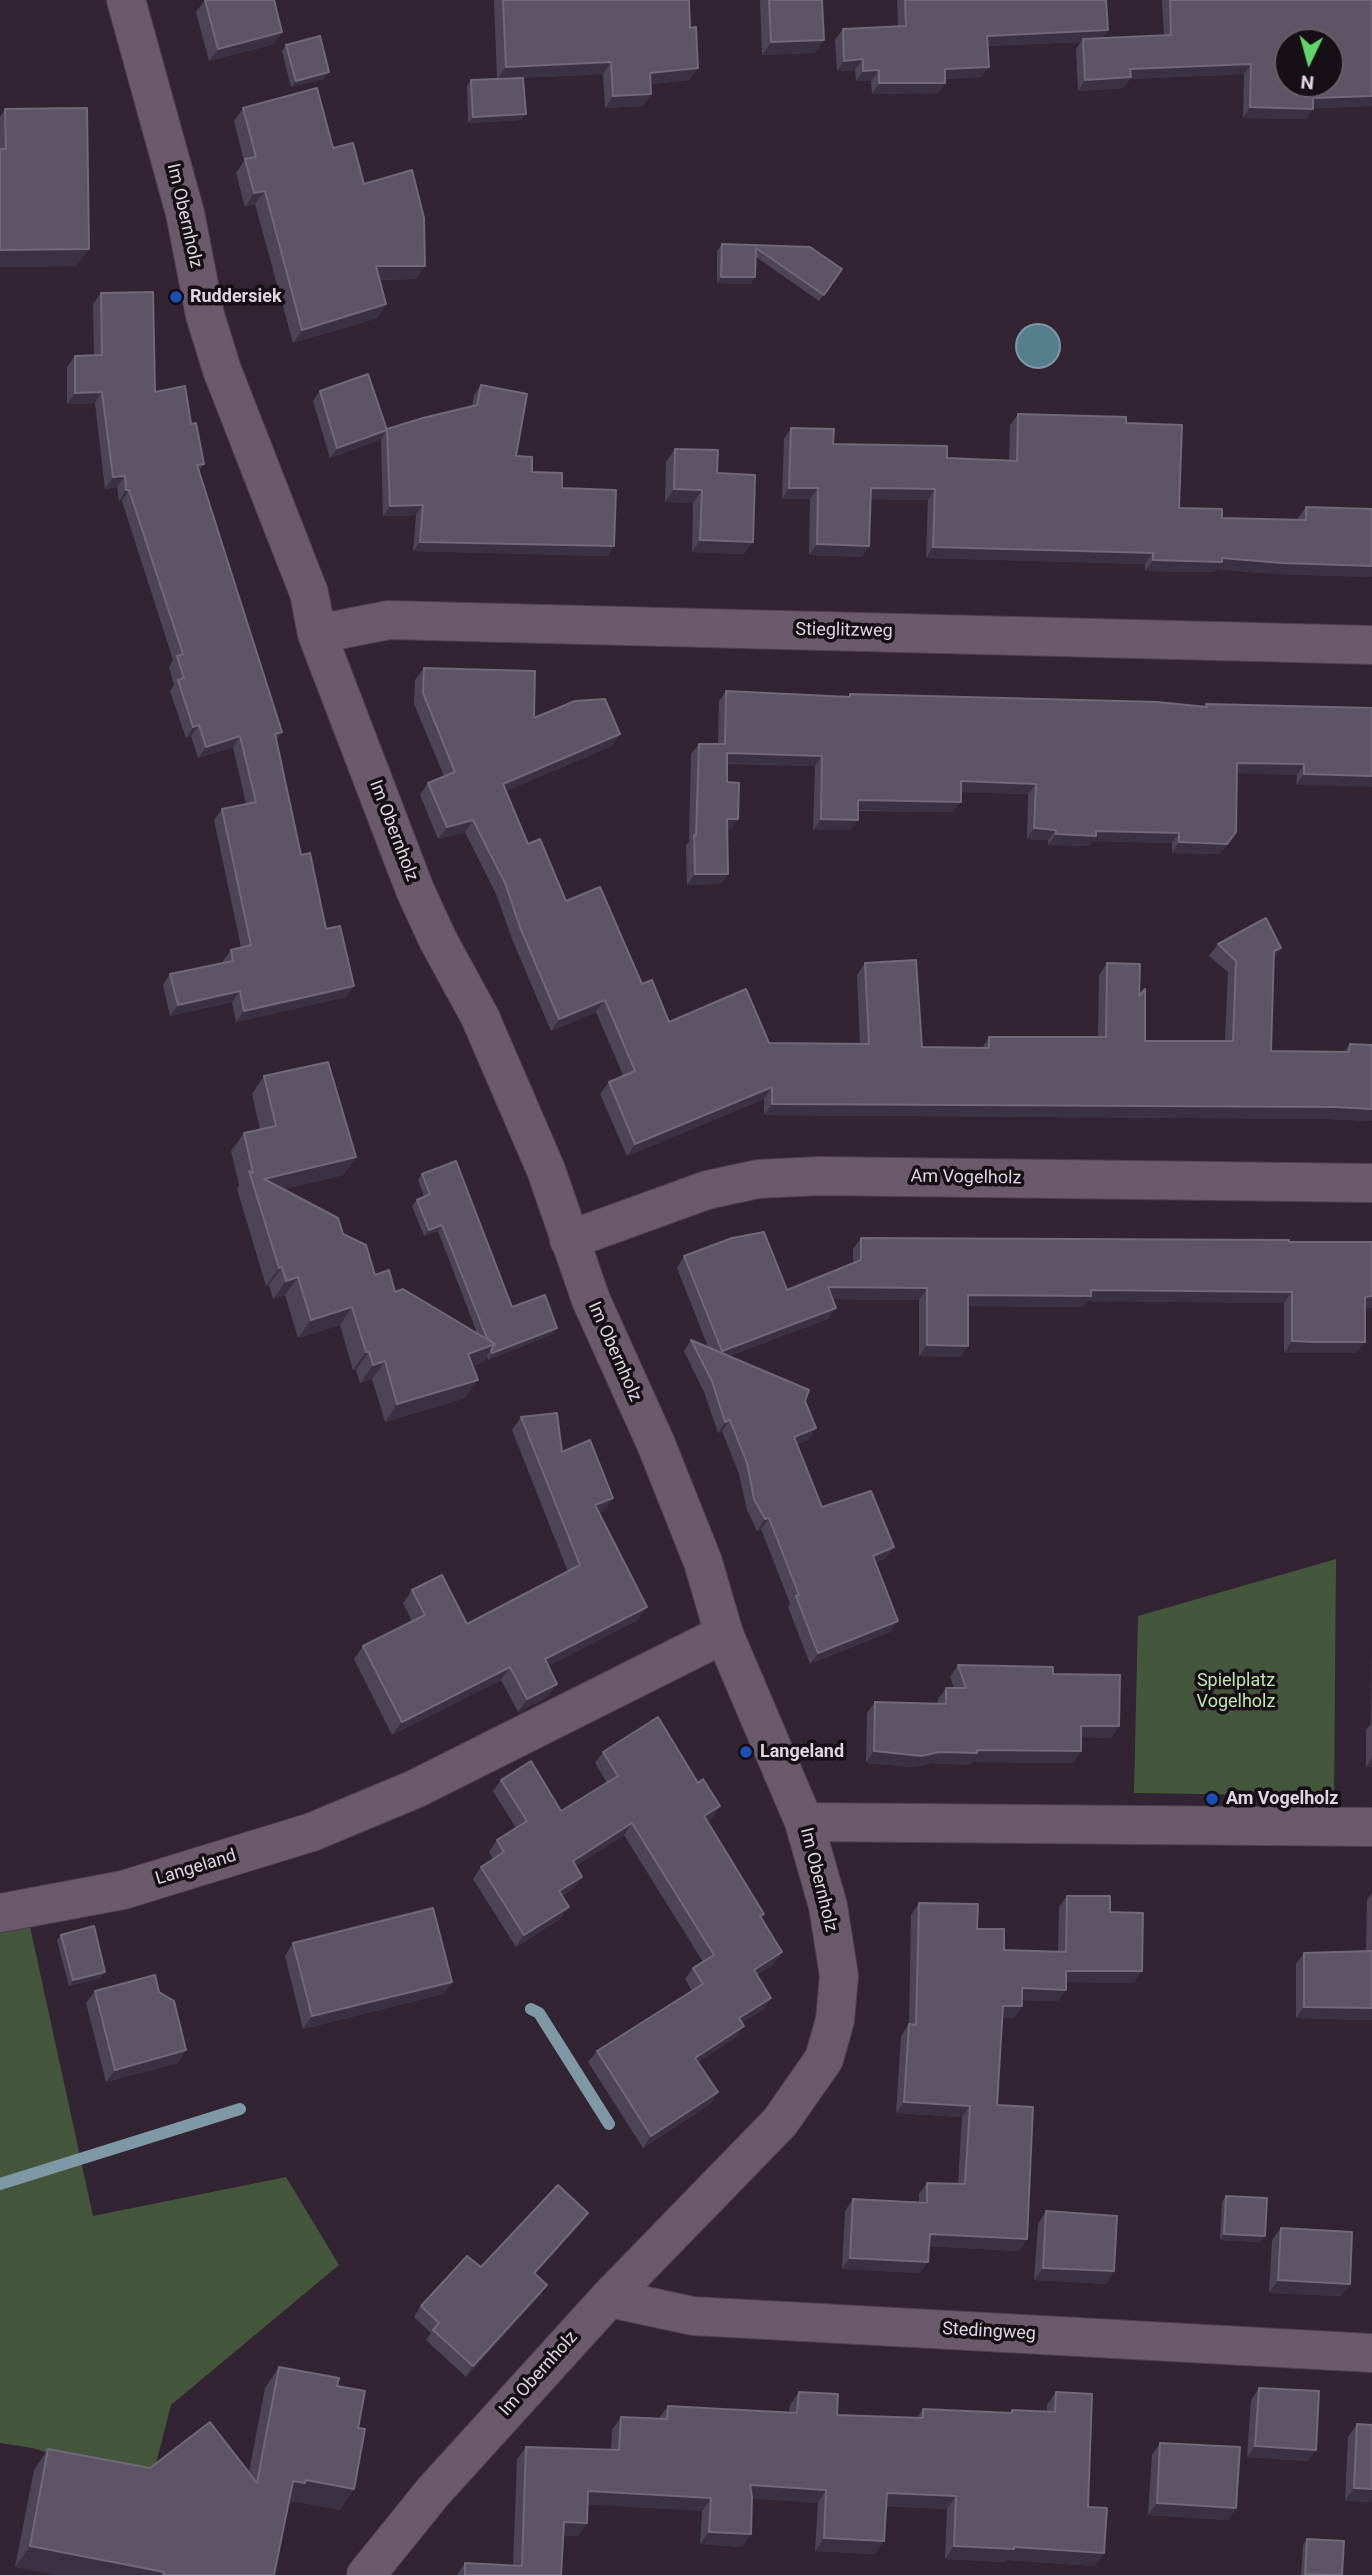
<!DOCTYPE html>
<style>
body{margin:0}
#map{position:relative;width:1372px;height:2575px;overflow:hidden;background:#322433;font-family:Roboto,sans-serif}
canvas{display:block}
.north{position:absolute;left:1274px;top:28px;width:70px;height:70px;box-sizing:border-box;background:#160f16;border:2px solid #665e66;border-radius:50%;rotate:185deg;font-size:19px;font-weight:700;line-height:28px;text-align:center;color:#ded5de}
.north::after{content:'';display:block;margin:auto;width:24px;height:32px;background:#62d469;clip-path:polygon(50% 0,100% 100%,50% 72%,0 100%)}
</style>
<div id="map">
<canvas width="1372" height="2575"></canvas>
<div class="north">N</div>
</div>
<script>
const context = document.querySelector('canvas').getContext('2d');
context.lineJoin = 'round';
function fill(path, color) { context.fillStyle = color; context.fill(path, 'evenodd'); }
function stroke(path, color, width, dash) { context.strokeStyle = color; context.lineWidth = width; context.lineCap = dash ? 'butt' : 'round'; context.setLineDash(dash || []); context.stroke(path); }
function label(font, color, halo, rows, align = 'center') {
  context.font = font + ' Roboto,sans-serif'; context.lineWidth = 7; context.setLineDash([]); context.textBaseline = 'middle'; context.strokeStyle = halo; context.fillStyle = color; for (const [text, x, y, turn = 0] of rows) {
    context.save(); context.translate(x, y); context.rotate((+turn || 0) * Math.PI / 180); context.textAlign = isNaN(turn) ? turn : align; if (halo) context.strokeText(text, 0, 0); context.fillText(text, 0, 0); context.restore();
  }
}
fill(new Path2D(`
 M1336,1559L1334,1796L1134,1793L1138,1616Z
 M29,1922L93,2216L286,2177L339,2265L171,2405L151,2483L32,2448L0,2443V1926Z`), '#44563c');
const water = new Path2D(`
 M1016 346a22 22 0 1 1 44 0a22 22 0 1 1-44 0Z`);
fill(water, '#557f8c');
stroke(water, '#7e99a5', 2);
stroke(new Path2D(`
 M531,2009L539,2013L609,2124
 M0,2184L240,2109`), '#7e99a5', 12);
const minor = new Path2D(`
 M126,0L185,213L205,315L222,370L309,593L317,634L415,890L438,940L480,1017L546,1170L591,1300L656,1444L703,1562L724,1634L804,1822L828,1906L839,1976L835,2020L824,2059L780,2122L609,2298L433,2492L366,2575
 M317,634L389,620L1372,645
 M569,1240L707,1190L758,1179L820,1176L1372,1183
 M804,1822L1372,1827
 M0,1913L123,1890L312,1832L415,1789L724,1634
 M609,2298L693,2316L1372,2353`);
stroke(minor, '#4c414d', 40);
stroke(minor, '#6b5a6c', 38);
fill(new Path2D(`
 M205,0L274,44L209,61L196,12Z
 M494,0H689L690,28L698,68L689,80L651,84V94L643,106L605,108L603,74L497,79Z
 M760,0H822L815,53L762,55Z
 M897,0H1106L1108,30L1102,38L1164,35L1162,0H1372V106L1313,108L1306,119L1243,118L1244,74L1130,79L1123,88L1078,91L1076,49L1081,42L988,46L989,67L981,77L945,79V83L938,93L872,94L871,81H856L855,70L837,71L835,40L843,29L898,26Z
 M286,45L324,79L291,87L282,51Z
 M471,80L526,114L521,120L468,123L467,86Z
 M243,108L333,148L364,184L416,279L379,280L386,304L377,318L293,343L255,204L245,207L236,173L244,161L234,121Z
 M5,109L89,249L76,266L0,267V117Z
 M722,244L810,247L842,269L819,301L756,257L751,284L717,283V251Z
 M101,293L155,392L191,424L204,464L199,470L282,732L276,740L301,855L326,929L346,997L236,1022L232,1002L170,1016L163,985L170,974L223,963V961L231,950L241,947L214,820L222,809L246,804L233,747L198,758L191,736L186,738L170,691L174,685L169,667L173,660L122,501H119L117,487L105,489L95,403L67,404V367L75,356H94L93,304Z
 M481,385L516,456L532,472L562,488L614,546L608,556L413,551L416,515L383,516L381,439L330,458L313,401L320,391L387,430L472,406L474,395Z
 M1018,414L1126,423L1179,508L1222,518L1298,520V518L1306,507L1372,509V577L1274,574L1216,569L1214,572L1145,571V564L926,558L928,500L870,499L862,557L809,555L810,499H782L784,439L791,428L833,444L947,458L1009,460L1010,425Z
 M675,449L744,554L692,552L693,503L665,502L666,462Z
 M424,668L534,718L620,734L612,746L506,791L528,844L566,901L642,984L669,1022L769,1043L860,1044L857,975L865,963L922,1047L982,1048L989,1037H1098L1099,975L1107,963L1139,996L1145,1041H1225L1228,972L1209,956L1218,944L1281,948L1274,958L1271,1051L1344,1052L1350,1044L1372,1045V1121L1328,1119L764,1115V1099L627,1156L600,1094L609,1082L623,1075L596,1012L551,1031L512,939L496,894L465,832L438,839L420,795L428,783L444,776L414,704L415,680Z
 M726,691L848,697L850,694L1205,706L1206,704L1372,708L1296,785L1297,775L1237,773L1236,832L1220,854L1172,853V843L1092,841L1089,846L1048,845V840L1027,839L1028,794L961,792L953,812L858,811L850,830H813L815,766L727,764L730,830H727L728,874L720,884L687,885L686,845L689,842L691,754L699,744H718L719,701Z
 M264,1076L356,1157L343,1175L284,1189L343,1234L375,1275L395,1292L477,1333L438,1231L424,1236L412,1206L417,1200L424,1197L418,1180L422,1174L512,1307L553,1334L488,1360L487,1356L483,1362L472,1366L465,1398L385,1422L372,1379L360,1383L356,1370H353L340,1325L298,1338L285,1295L273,1299L269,1285L266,1286L237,1189L239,1185L231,1151L244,1133L260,1129L252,1094Z
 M861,1238L1289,1242L1365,1308L1357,1353H1284V1303L1087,1301L1083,1307L968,1306V1346L960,1357L919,1356V1300L832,1299L828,1319L729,1356L805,1401L816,1428L808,1440L797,1444L822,1507L886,1558L875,1563L890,1632L810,1664L788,1607L790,1604L761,1529L757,1531L747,1510L739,1474L722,1431L718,1433L704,1392L684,1351L691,1340L708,1347L677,1268L684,1256L787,1290L853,1263V1249Z
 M521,1417L613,1498L604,1511L599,1513L638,1620L548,1666V1697L518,1712L501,1680L392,1735L354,1659L363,1646L412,1621L403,1603L412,1590L467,1624L568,1572L512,1430Z
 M1372,1644V1767H1366V1730L1371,1724Z
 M958,1665L1053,1674L1119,1726L1111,1738L1081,1737V1751L1073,1763L971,1762L969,1765L931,1763L914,1767L866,1763L867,1713L875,1702L938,1704V1699L946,1688H954L950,1677Z
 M603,1752L698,1783L720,1806L712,1818L707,1821L764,1914L761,1918L774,1964L756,1975L771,1998L763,2010L742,2022L736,2037L698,2062L718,2092L710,2104L643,2148L588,2062L597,2051L692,1991L685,1979L693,1968L703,1962L624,1835L575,1866L582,1877L574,1888L562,1896L560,1919L516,1947L473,1879L481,1867L493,1859L489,1852L497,1840L516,1828L493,1791L501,1780L561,1811L607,1783L595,1763Z
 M1372,1893V2020L1296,2018V1964L1304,1953L1366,1951L1367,1900Z
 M1067,1896L1110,1912L1134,1983L1066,1982L1058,2001L1022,2000V2006L1014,2018H1002L997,2105L1027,2239L1019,2251L929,2246L920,2273L842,2269L845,2211L853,2199L919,2202V2194L927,2183L958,2184L962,2117L896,2113L901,2036L909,2024L911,1915L919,1903L977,1929L1004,1950L1058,1952L1059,1907Z
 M61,1935L101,1978L69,1986L57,1941Z
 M293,1943L452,1982L443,1994L303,2029L285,1956Z
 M95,1991L159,1992L186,2050L178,2063L106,2082L86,2003Z
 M1226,2196L1261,2242L1220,2240L1222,2202Z
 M1046,2211L1114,2271L1106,2284L1034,2280L1038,2224Z
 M581,2223L535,2274L540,2295L466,2377L426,2340L431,2333L414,2317L421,2306L481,2267Z
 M1281,2228L1341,2296L1269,2293L1272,2240Z
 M279,2367L337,2386L340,2510L292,2501L291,2504L288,2503L274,2575H58L15,2567L34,2470L48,2449L150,2468L249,2472L265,2388Z
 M1259,2388L1316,2450L1308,2461L1247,2457L1251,2400Z
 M799,2392L837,2415L917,2418L923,2409L1010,2413L1012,2410L1047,2411V2405L1056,2392L1088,2507L1095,2566L1007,2560L1005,2562L945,2559L947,2509L886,2506L875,2554L815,2551L818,2503L752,2498L751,2534L742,2547L700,2544L702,2511L587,2504V2523L578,2536L563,2535L561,2575H457L465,2563L513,2565L517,2459L526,2447L611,2450L612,2430L621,2417L659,2418L668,2406L789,2412L790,2405Z
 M1357,2424L1372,2502L1345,2501L1348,2437Z
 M1160,2443L1236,2508L1228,2520L1148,2515L1152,2455Z
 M1307,2539L1342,2575H1301L1303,2545Z`), '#4d4556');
fill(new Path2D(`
 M1108,30L1100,41L1083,39L1081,42L980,46L987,36Z
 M282,32L274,44L209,61L218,49Z
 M824,40L815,53L762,55L771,42Z
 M863,59L855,70L837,71L844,61Z
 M611,62L603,74L497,79L506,67Z
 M1251,64L1244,74L1130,79L1123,88L1078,91L1085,80L1130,69Z
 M989,67L981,77L937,79L945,69Z
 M698,68L689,80L642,85L650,73Z
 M879,70L871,81H856L863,71Z
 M329,72L324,79L291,87L296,81Z
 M879,83H945L938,93L872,94Z
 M651,94L643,106L605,108L613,96Z
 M1372,96V106L1306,109H1313L1306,119L1243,118L1250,107L1313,98Z
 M526,114L521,120L468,123L473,117Z
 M265,191L255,204L245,207L254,193Z
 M89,249L76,266L0,267V250Z
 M376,266H425L416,279L366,280Z
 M721,277H755L751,284L717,283Z
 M386,304L377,318L293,343L302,330Z
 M102,392L95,403L67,404L75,393Z
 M387,430L380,440L330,458L337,448Z
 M125,476L117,487L105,489L113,477Z
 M789,488H818L810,499H782Z
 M871,488L935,489L928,500L863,499Z
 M674,489L702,490L693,503L665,502Z
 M126,490H129L122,501H119Z
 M423,505L416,515L383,516L390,506Z
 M700,540L753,542L744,554L692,552Z
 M420,542L614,546L608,556L413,551Z
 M817,544L869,546L862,557L809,555Z
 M933,547L1153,553L1145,564L926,558Z
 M1222,558L1372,566V577L1274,574L1216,569L1214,572L1145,571L1153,560Z
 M199,725L191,736L186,738L193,727Z
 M282,732L274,743L275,734Z
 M620,734L612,746L495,796L503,784Z
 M240,736L233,747L198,758L206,747Z
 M727,753L822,756L815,766L719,763Z
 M1237,763L1304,764L1297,775L1230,773Z
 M1304,774L1372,776V787L1296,785Z
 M961,781L1036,784L1028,794L954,792Z
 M858,800L961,802L953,812L851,810Z
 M727,819H738L730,830L720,829Z
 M821,819L858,820L850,830H813Z
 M473,820L465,832L438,839L447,827Z
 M1034,828L1056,830L1048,840L1027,839Z
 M1096,831L1179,833L1172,843L1092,841L1089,846L1048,845L1056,834Z
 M1179,842L1227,844L1220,854L1172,853Z
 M695,874H728L720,884L687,885Z
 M1281,948L1273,959L1274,951Z
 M354,986L346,997L236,1022L244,1011Z
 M240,991L232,1002L170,1016L178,1005Z
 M605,1000L596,1012L551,1031L559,1019Z
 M772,1087L764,1099L627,1156L635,1144Z
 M772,1104L1336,1107L1372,1109V1121L1328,1119L764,1115Z
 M356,1157L343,1175L257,1196L264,1179Z
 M442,1225L438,1231L424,1236L429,1230Z
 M282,1267L269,1285L266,1286L279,1268Z
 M298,1277L285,1295L273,1299L286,1281Z
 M828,1287L927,1288L919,1300L820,1299Z
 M1091,1290L1292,1292L1284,1303L1087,1301L1083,1307L960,1306L968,1295Z
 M1372,1296V1308H1357L1365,1297Z
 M352,1307L340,1325L298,1338L311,1320Z
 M836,1308L828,1319L714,1362L722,1351Z
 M557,1328L553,1334L488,1360L492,1353Z
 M1292,1341L1365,1342L1357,1353H1284Z
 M495,1344L483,1362L456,1372L468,1354Z
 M927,1345L968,1346L960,1357L919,1356Z
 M366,1352H369L356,1370H353Z
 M385,1361L372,1379L360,1383L373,1365Z
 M478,1380L465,1398L385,1422L397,1404Z
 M730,1420L722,1431L718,1433L725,1422Z
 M816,1428L808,1440L787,1448L794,1437Z
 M613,1498L604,1511L586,1518L595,1505Z
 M769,1518L761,1529L757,1531L765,1519Z
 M894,1547L886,1558L865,1567L873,1556Z
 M647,1607L638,1620L535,1673L545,1659Z
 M898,1621L890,1632L810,1664L818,1653Z
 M510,1667L501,1680L392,1735L402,1722Z
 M557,1684L548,1697L518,1712L527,1699Z
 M1081,1726H1119L1111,1738L1073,1737Z
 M977,1750L1081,1751L1073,1763L971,1762L969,1765L931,1763L914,1767L866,1763L874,1751L939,1752Z
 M1372,1758V1767H1366Z
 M720,1806L712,1818L696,1828L704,1816Z
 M632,1823L624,1835L564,1873L573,1861Z
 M582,1877L574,1888L551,1903L559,1891Z
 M569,1907L560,1919L516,1947L524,1935Z
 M782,1952L774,1964L745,1982L754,1970Z
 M1066,1971H1142L1134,1983L1058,1982Z
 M105,1972L101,1978L69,1986L73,1980Z
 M452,1982L443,1994L303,2029L312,2016Z
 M1022,1988L1066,1990L1058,2001L1014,2000Z
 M771,1998L763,2010L731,2029L739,2018Z
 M1003,2006H1022L1014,2018H995Z
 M1304,2007L1372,2008V2020L1296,2018Z
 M744,2026L736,2037L687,2069L695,2058Z
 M186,2050L178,2063L106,2082L115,2070Z
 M718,2092L710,2104L643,2148L651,2136Z
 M904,2102L970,2106L962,2117L896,2113Z
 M588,2213L581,2223L526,2283L534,2273Z
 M930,2234L1027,2239L1019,2251L922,2246Z
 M1224,2234L1265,2236L1261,2242L1220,2240Z
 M850,2258L928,2262L920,2273L842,2269Z
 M1043,2268L1114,2271L1106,2284L1034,2280Z
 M1278,2280L1350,2284L1341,2296L1269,2293Z
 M547,2285L540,2295L466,2377L473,2366Z
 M1255,2446L1316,2450L1308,2461L1247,2457Z
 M306,2480L354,2489L340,2510L292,2501L291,2504L279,2501L293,2481Z
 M750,2485L826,2490L818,2503L741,2498Z
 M1354,2488L1372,2489V2502L1345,2501Z
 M588,2491L711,2498L702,2511L579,2504Z
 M887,2493L956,2496L947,2509L878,2505Z
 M1157,2503L1236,2508L1228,2520L1148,2515Z
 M564,2522L587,2523L578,2536L555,2535Z
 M709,2532L751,2534L742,2547L700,2544Z
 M824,2538L884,2541L875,2554L815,2551Z
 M30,2546L164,2572L162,2575H58L15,2567Z
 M954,2546L1014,2547L1104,2553L1095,2566L1007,2560L1005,2562L945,2559Z`), '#3c3142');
const building = new Path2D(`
 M205,0H274L282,32L218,49Z
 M503,0H689L690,28L696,27L698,68L650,73L651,94L613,96L611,62L506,67Z
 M769,0H822L824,40L771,42Z
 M905,0H1106L1108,30L987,36L989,67L945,69V83H879V70L863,71V59L844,61L843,29L906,26Z
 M1170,0H1372V96L1313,98V109L1250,107L1251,64L1130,69L1131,77L1085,80L1083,39L1171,35ZM1288,42H1330V84H1288Z
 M320,36L329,72L296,81L286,45Z
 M523,78L526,114L473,117L471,80Z
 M317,88L333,148L353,143L364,184L412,170L424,218L425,266H376L386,304L302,330L265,191L254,193L245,159L256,157L243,108Z
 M87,108L89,249L0,250V149H6L5,109Z
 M722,244L810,247L842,269L824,295L756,248L755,277H721Z
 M153,292L155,392L185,386L191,424L196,423L204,464L197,465L282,732L275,734L301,855L310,853L326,929L340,926L354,986L244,1011L240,991L178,1005L170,974L233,961L231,950L251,945L222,809L256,802L240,736L206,747L199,725L193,727L178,680L184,678L177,656L183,654L129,490H126L125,476L113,477L102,392L75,393V356L102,355L101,293Z
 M368,374L387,430L337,448L320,391Z
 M481,385L527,394L516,456L532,457V472L562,473V488L616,490L614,546L420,542L423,505L390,506L387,429L423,418L477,405Z
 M1018,414L1126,417V423L1182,425L1179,508L1222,509V518L1306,520V507L1372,509V566L1282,563L1222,558V562L1153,560V553L933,547L935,489L871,488L869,546L817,544L818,488H789L791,428L834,429L833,444L947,446V458L1017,461Z
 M675,449L718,450L717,473L755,475L753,542L700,540L702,490L674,489Z
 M424,668L535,671L534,718L575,701L605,699L620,734L503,784L528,844L540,839L566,901L600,887L642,984L652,980L669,1022L746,989L769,1043L869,1044L865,963L916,960L922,1047L989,1048V1037H1106L1107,963L1140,964L1139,996L1145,989V1041H1233L1236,961L1218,944L1266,918L1281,948L1274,951L1271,1051L1349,1052L1350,1044L1372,1045V1109L1336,1107L772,1104V1087L635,1144L609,1082L635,1071L605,1000L559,1019L520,927L505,883L473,820L447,827L428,783L455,772L423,693Z
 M726,691L850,697V694L1157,702L1207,707L1206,704L1372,708V776L1304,774V764L1237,763L1236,832L1227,844L1179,842V833L1096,831V836L1056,834V830L1034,828L1036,784L961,781V802L858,800V820L821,819L822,756L727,753V782L739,783L738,819H727L728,874H695L694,835H696L699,744H725Z
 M328,1062L356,1157L264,1179L338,1218L343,1234L366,1245L375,1275L389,1270L395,1292L403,1289L495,1344L468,1354L478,1380L397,1404L385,1361L373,1365L369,1352H366L352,1307L311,1320L298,1277L286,1281L282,1267L279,1268L249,1171L253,1173L244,1133L276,1126L264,1076Z
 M456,1161L512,1307L545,1295L557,1328L492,1353L491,1350L495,1344L487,1338L442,1225L429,1230L417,1200L430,1194L422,1174Z
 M764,1232L787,1290L861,1260V1238L1289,1240V1242H1372V1296L1365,1297V1342H1314L1292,1341V1292L1091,1290V1296L968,1295V1346L927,1345V1288L828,1287L836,1308L722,1351L684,1256L732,1238Z
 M691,1340L809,1390L805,1401L816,1428L794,1437L822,1507L871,1491L894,1547L873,1556L898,1621L818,1653L796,1596L799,1595L769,1518L765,1519L754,1499L747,1463L730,1420L725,1422L712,1381Z
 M557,1413L562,1452L590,1440L613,1498L595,1505L647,1607L545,1659L557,1684L527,1699L510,1667L402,1722L363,1646L425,1615L412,1590L442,1575L467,1624L580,1565L521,1417Z
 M958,1665L1053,1667V1674L1120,1675L1119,1726H1081V1751L977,1750V1753L939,1752L922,1756L874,1751L875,1702L946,1704V1688H966Z
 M658,1717L698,1783L703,1779L720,1806L704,1816L764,1914L760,1916L782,1952L754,1970L771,1998L739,2018L744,2026L695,2058L718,2092L651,2136L597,2051L703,1984L693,1968L714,1955L632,1823L573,1861L582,1877L559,1891L569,1907L524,1935L481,1867L504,1852L497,1840L527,1821L501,1780L531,1761L561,1811L618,1776L603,1752Z
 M1067,1896H1110V1912L1143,1913L1142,1971H1066V1990L1022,1988V2006H1003L997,2105L1033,2107L1027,2239L930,2234L928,2262L850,2258L853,2199L927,2203V2183L965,2184L970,2106L904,2102L909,2024L916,2025L919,1903L978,1904L977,1929H1004V1950L1066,1952Z
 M433,1908L452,1982L312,2016L293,1943Z
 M94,1926L105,1972L73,1980L61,1935Z
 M1372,1951V2008L1304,2007V1953Z
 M155,1975L159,1992L174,2001L186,2050L115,2070L95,1991Z
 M558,2185L588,2213L534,2273L547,2285L473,2366L433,2330L439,2323L421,2306L467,2256L481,2267Z
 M1226,2196L1267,2198L1265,2236L1224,2234Z
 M1046,2211L1117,2216L1114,2271L1043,2268Z
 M1281,2228L1352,2232L1350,2284L1278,2280Z
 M279,2367L339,2378L337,2386L365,2391L358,2428L365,2429L354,2489L306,2480L305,2483L293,2481L274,2575H163L164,2572L30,2546L48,2449L150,2468L210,2422L257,2483Z
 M1259,2388L1319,2391L1316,2450L1255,2446Z
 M799,2392L838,2394L837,2415L923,2418V2409L1012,2413V2410L1055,2412L1056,2392L1092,2394L1088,2507L1107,2508L1104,2553L1014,2547V2549L954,2546L956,2496L887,2493L884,2541L824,2538L826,2490L750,2485L752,2497L751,2534L709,2532L711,2498L588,2491L587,2523L564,2522L561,2575H465V2563L522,2566L526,2447L619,2450L621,2417L667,2419L668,2406L797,2413Z
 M1357,2424L1372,2425V2489L1354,2488Z
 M1160,2443L1240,2447L1236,2508L1157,2503Z
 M1307,2539L1344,2541L1342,2575L1305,2574Z`);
fill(building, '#5d5465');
stroke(building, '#716878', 2);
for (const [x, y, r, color] of [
 [176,297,7,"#1a4fb4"],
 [746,1752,7,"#1a4fb4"],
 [1212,1799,7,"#1a4fb4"]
]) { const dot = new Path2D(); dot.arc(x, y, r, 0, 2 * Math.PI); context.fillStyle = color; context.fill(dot); stroke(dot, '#160f16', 2.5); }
label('18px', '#ded5de', '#160f16', [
 ["Im Obernholz",184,216,77],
 ["Stieglitzweg",844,631,1],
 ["Im Obernholz",393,831,69],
 ["Am Vogelholz",966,1178,1],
 ["Im Obernholz",614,1352,66],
 ["Langeland",196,1868,-17],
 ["Im Obernholz",818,1880,76],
 ["Stedingweg",989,2332,3],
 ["Im Obernholz",539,2374,-48]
]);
label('bold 18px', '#ded5de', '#160f16', [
 ["Ruddersiek",190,297],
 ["Langeland",760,1752],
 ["Am Vogelholz",1226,1799]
], 'left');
label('18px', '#c1e5b1', '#160f16', [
 ["Spielplatz",1236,1681],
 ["Vogelholz",1236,1702]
]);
</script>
